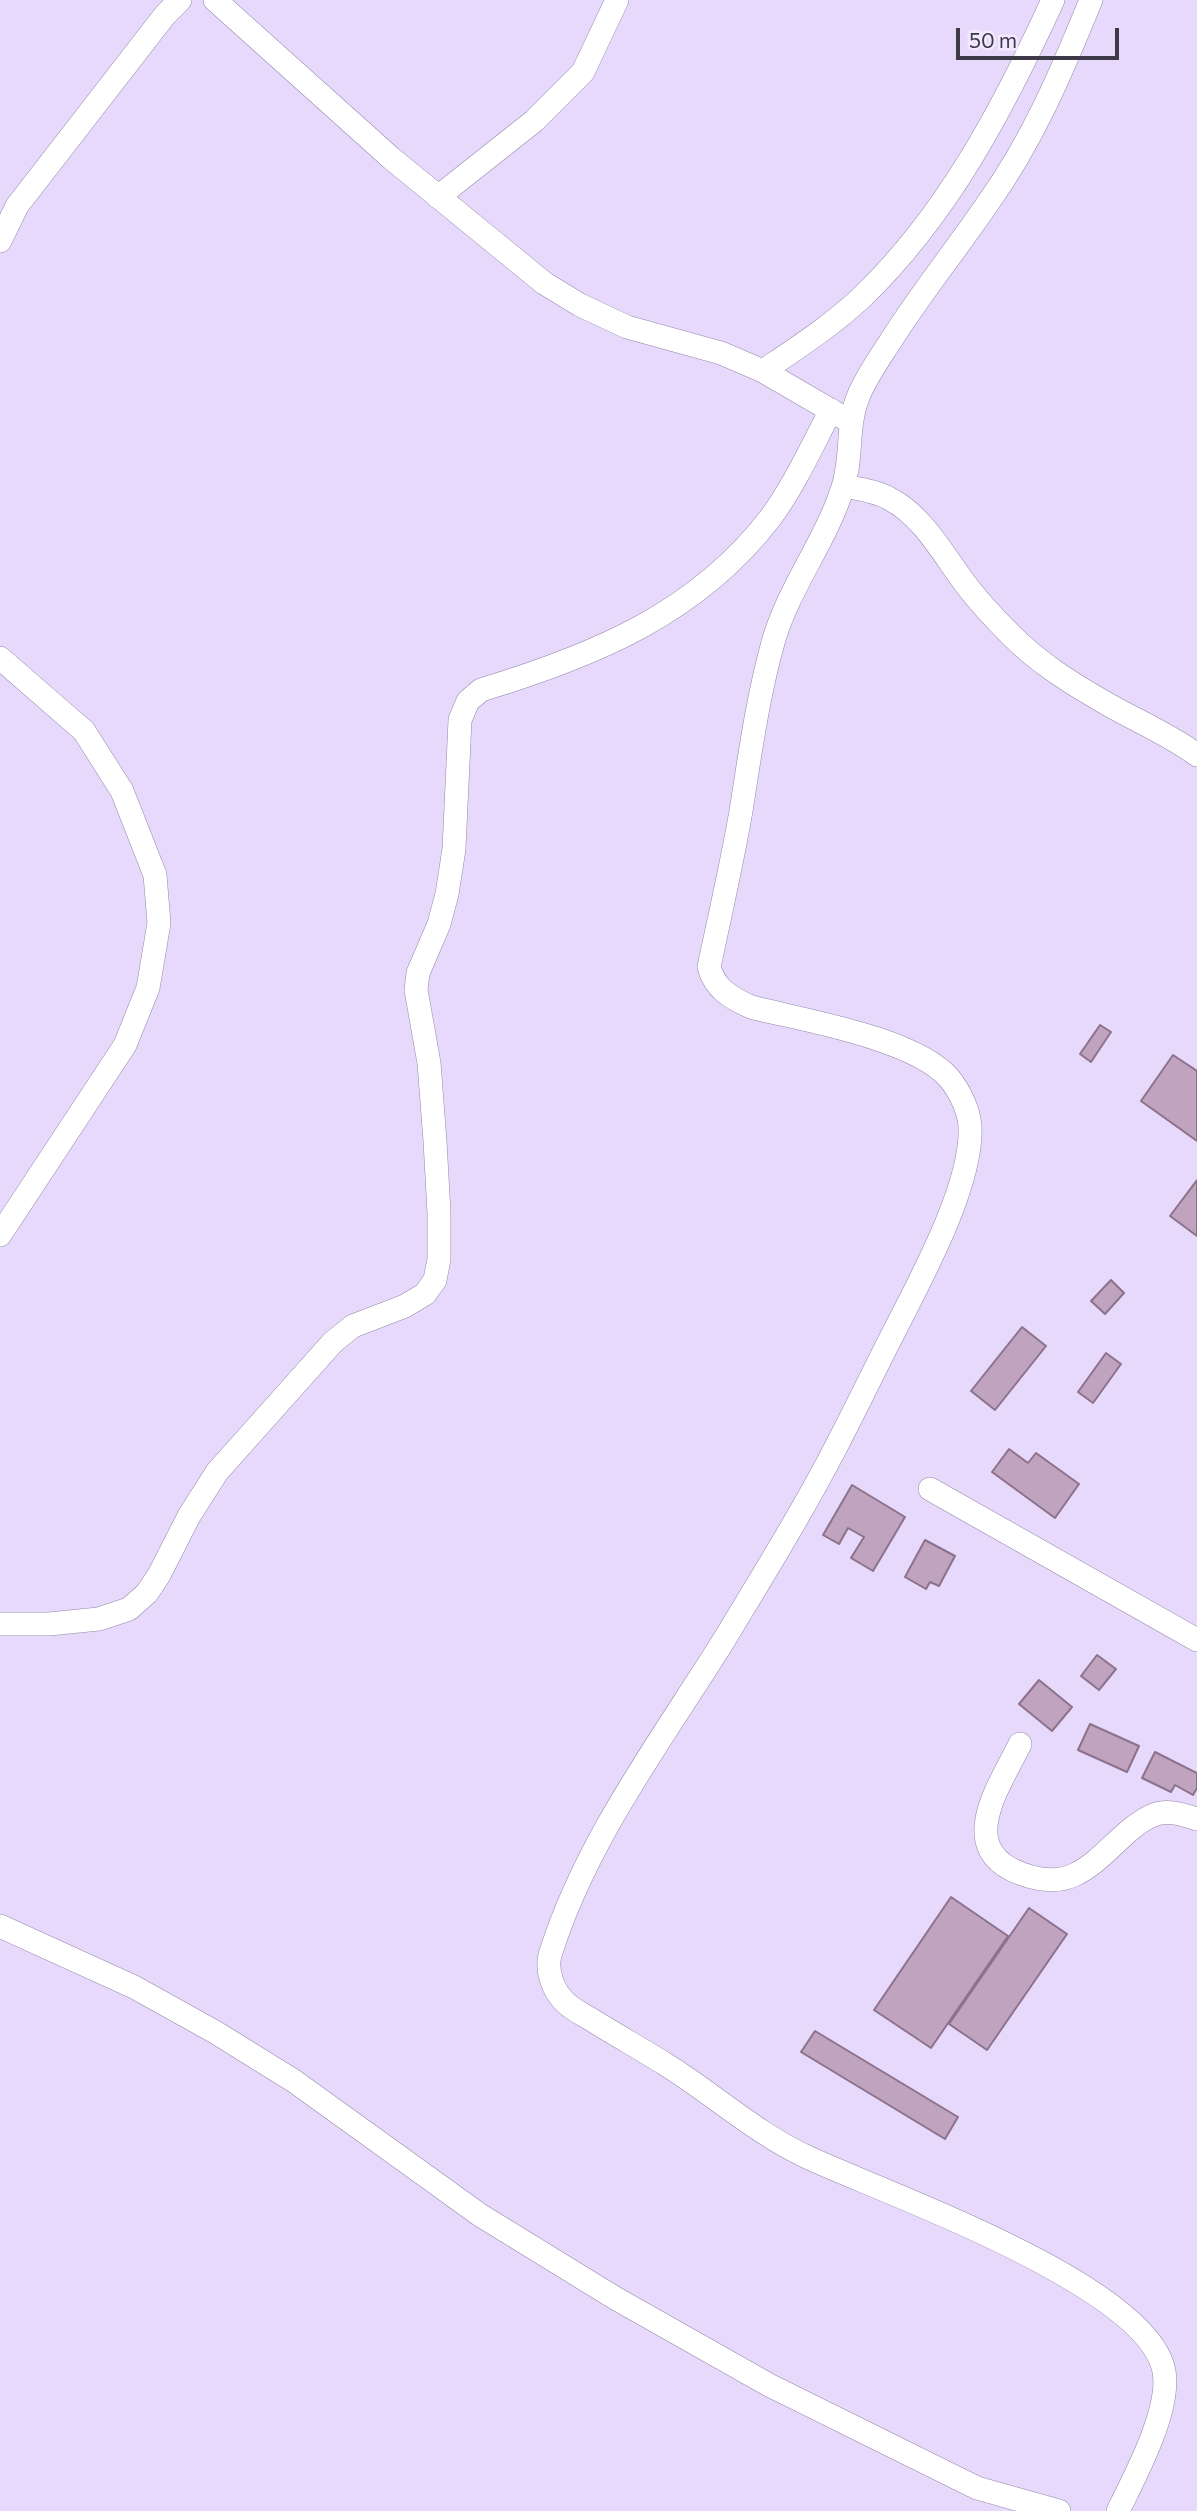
<!DOCTYPE html>
<style>
body{margin:0}
#map{position:relative;width:1197px;height:2511px;overflow:hidden;background:#e6d9fc;font-family:Commissioner,sans-serif}
canvas{display:block}
.scale{position:absolute;left:956px;top:28px;width:163px;height:32px;box-sizing:border-box;border:4px solid #3e3947;border-top:0;padding-left:9px;font-size:21px;line-height:24px;white-space:nowrap;color:#3e3947;-webkit-text-stroke:5px #f1e9ff;paint-order:stroke}
</style>
<div id="map">
<canvas width="1197" height="2511"></canvas>
<div class="scale">50 m</div>
</div>
<script>
const context = document.querySelector('canvas').getContext('2d');
context.lineJoin = 'round';
function fill(path, color) { context.fillStyle = color; context.fill(path, 'evenodd'); }
function stroke(path, color, width, dash) { context.strokeStyle = color; context.lineWidth = width; context.lineCap = dash ? 'butt' : 'round'; context.setLineDash(dash || []); context.stroke(path); }
const building = new Path2D(`
 M1100,1025L1111,1032L1091,1062L1080,1054Z
 M1173,1055L1197,1071V1141L1141,1101Z
 M1197,1180V1236L1170,1216Z
 M1111,1280L1124,1293L1105,1314L1091,1301Z
 M1022,1327L1046,1346L995,1410L971,1391Z
 M1106,1353L1121,1364L1093,1403L1078,1392Z
 M1009,1449L1028,1463L1036,1453L1079,1484L1055,1518L992,1472Z
 M852,1485L905,1517L873,1571L851,1558L864,1537L848,1528L839,1544L823,1535Z
 M925,1540L955,1556L939,1586L930,1582L926,1589L905,1577Z
 M1097,1655L1116,1669L1099,1690L1081,1676Z
 M1039,1680L1072,1707L1052,1731L1019,1704Z
 M1090,1724L1139,1746L1127,1772L1078,1750Z
 M1155,1752L1197,1773V1788L1193,1795L1175,1785L1171,1792L1142,1778Z
 M951,1897L1008,1936L931,2048L874,2010Z
 M1029,1908L1067,1934L987,2050L949,2024Z
 M815,2031L958,2117L945,2139L801,2052Z`);
fill(building, '#c0a3be');
stroke(building, '#8c728b', 2);
const minor = new Path2D(`
 M215,0L391,158L544,283L580,305L627,327L721,353L763,371L844,418
 M1091,0C1062,71 1033,140 988,203C956,250 920,294 890,342C879,359 866,377 858,397C846,427 853,459 842,490C825,542 790,586 774,639C758,695 750,754 741,811C732,863 720,915 709,967C715,989 731,998 751,1007C802,1020 914,1038 949,1078C959,1090 969,1110 970,1126C973,1182 924,1273 898,1324C872,1374 848,1426 821,1475C791,1531 757,1585 724,1640C661,1741 586,1840 550,1955C546,1971 553,1991 566,2003C573,2010 584,2015 592,2020C616,2035 641,2049 665,2064C712,2093 757,2134 807,2157C884,2193 1148,2285 1164,2371C1171,2410 1135,2476 1118,2511
 M438,197L534,121L583,72L617,0
 M0,241L17,206L165,15L180,0
 M763,371C797,348 831,326 861,298C947,216 1004,107 1053,0
 M844,486C859,489 876,491 890,499C925,517 946,560 970,590C982,605 996,620 1010,634C1038,663 1074,685 1109,705C1139,722 1170,735 1197,755
 M0,658L84,731L122,791L155,875L159,923L148,988L125,1045L0,1235
 M930,1489L1197,1640
 M0,1624H49L99,1619L129,1609L147,1593L159,1575L189,1516L217,1472L333,1342L353,1326L405,1306L425,1294L435,1280L439,1259V1213L435,1141L429,1063L416,990L418,973L439,924L447,894L454,849L460,720L468,701L481,690C593,656 697,614 771,517C795,484 812,446 831,410
 M1020,1744C999,1787 954,1849 1022,1874C1039,1880 1057,1883 1074,1875C1104,1861 1122,1830 1151,1816C1167,1809 1181,1814 1197,1819
 M0,1926L134,1987L215,2032L294,2081L480,2215L615,2298L769,2385L977,2488L1059,2511`);
stroke(minor, '#9487a8', 24);
stroke(minor, '#fff', 23);
</script>
